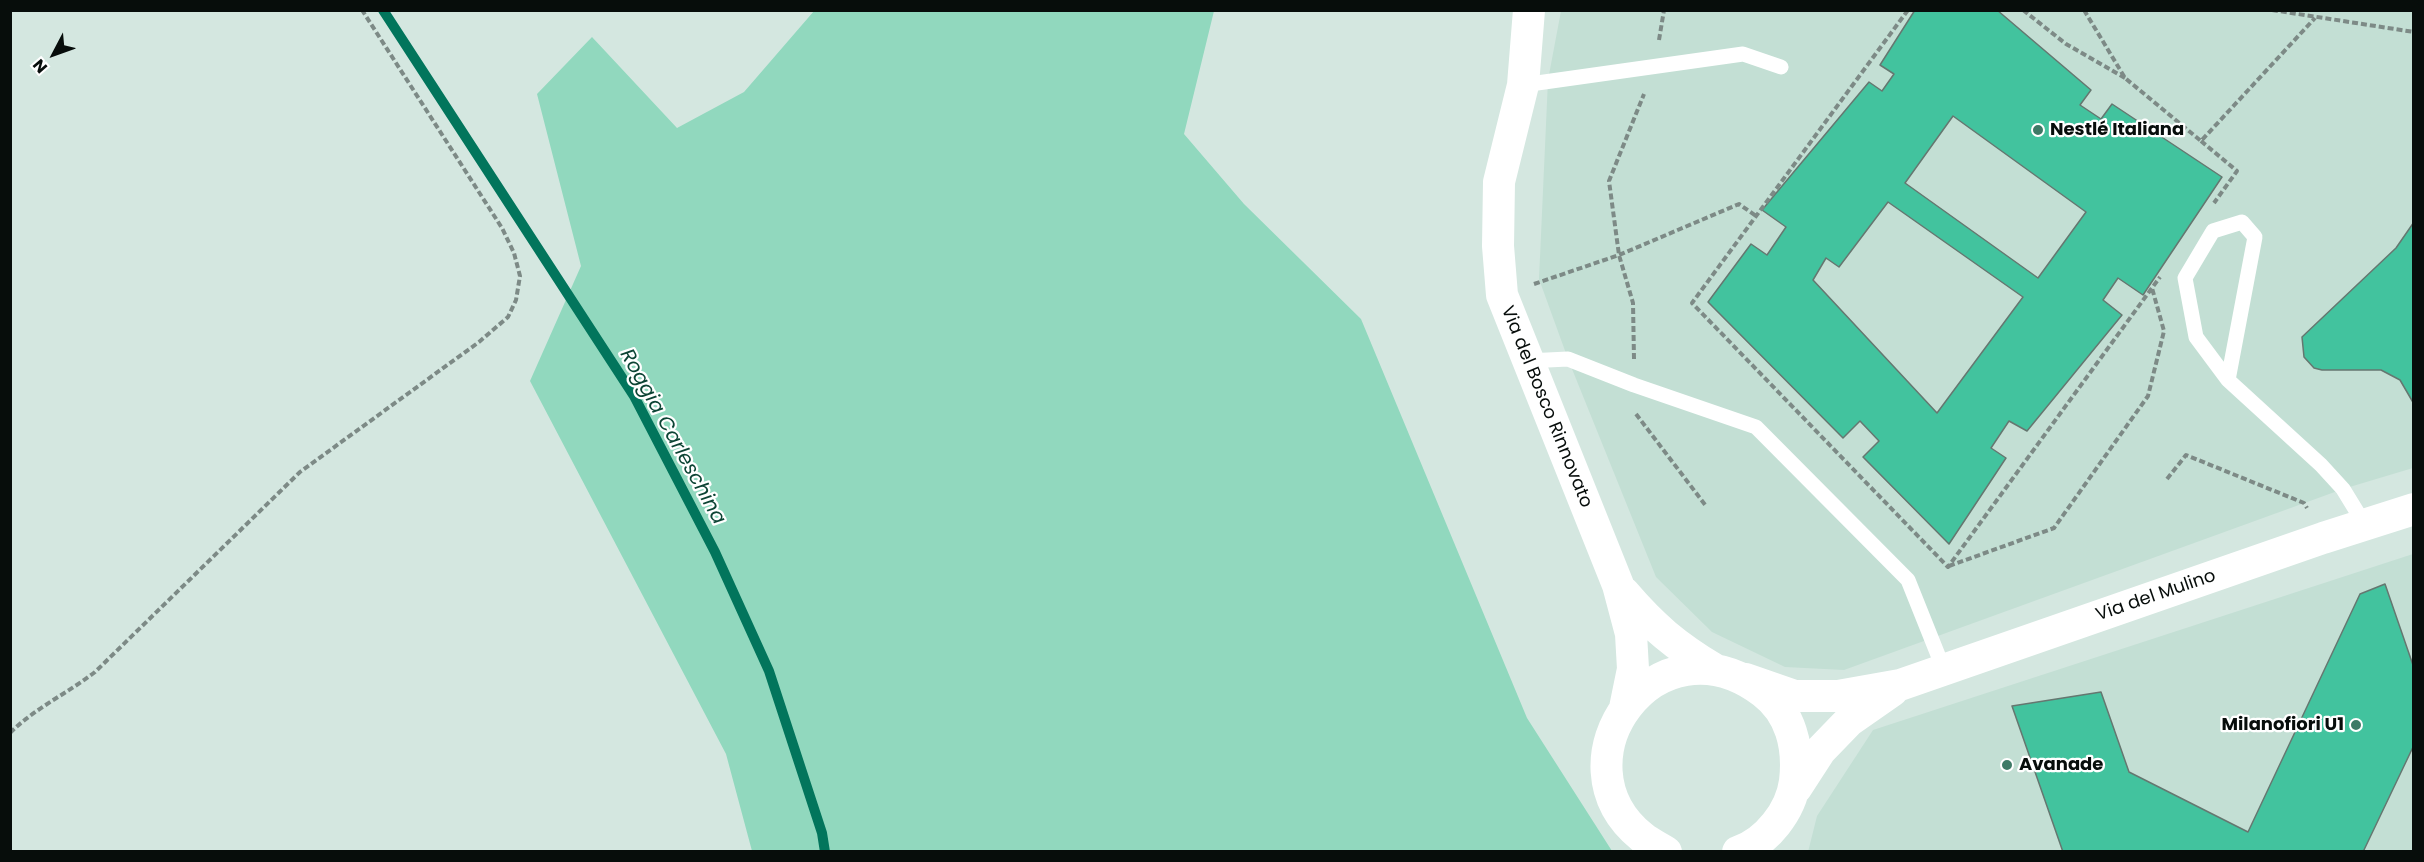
<!DOCTYPE html>
<meta charset="utf-8">
<style>
body{margin:0}
#map{position:relative;width:2424px;height:862px;overflow:hidden;background:#d4e7e0;font-family:Poppins,sans-serif}
canvas{display:block}
.frame{position:absolute;inset:0;border:12px solid #070d0b;pointer-events:none}
.north{position:absolute;left:24px;top:24px;width:60px;height:60px;-webkit-text-stroke:4px #fff;paint-order:stroke;rotate:229deg;font-size:16px;font-weight:700;line-height:24px;text-align:center;color:#070d0b}
.north::after{content:'';display:block;margin:auto;width:21px;height:27px;background:#070d0b;clip-path:polygon(50% 0,100% 100%,50% 72%,0 100%)}
</style>
<div id="map">
<canvas width="2424" height="862"></canvas>
<div class="frame"></div>
<div class="north">N</div>
</div>
<script>
const context = document.querySelector('canvas').getContext('2d');
context.lineJoin = 'round';
function fill(path, color) { context.fillStyle = color; context.fill(path, 'evenodd'); }
function stroke(path, color, width, dash) { context.strokeStyle = color; context.lineWidth = width; context.lineCap = dash ? 'butt' : 'round'; context.setLineDash(dash || []); context.stroke(path); }
function label(font, color, halo, rows, align = 'center') {
  context.font = font + ' Poppins,sans-serif'; context.lineWidth = 4.5; context.setLineDash([]); context.textBaseline = 'middle'; context.strokeStyle = halo; context.fillStyle = color; for (const [text, x, y, turn = 0] of rows) {
    context.save(); context.translate(x, y); context.rotate((+turn || 0) * Math.PI / 180); context.textAlign = isNaN(turn) ? turn : align; if (halo) context.strokeText(text, 0, 0); context.fillText(text, 0, 0); context.restore();
  }
}
fill(new Path2D(`
 M1561,11H2413V468L2343,489L1844,670L1785,667L1712,632L1656,577L1568,359L1539,279L1548,80Z
 M2413,554V851L1808,852L1817,816L1873,730Z`), '#c3dfd4');
fill(new Path2D(`
 M814,11H1214L1184,134L1244,204L1361,319L1527,718L1612,851H752L726,754L530,381L581,266L537,94L592,37L677,128L744,92Z`), '#91d8be');
stroke(new Path2D(`
 M383,10L634,396L715,552L769,671L822,833L825,852`), '#02755c', 10);
const building = new Path2D(`
 M1915,10H1997L2091,90L2080,105L2101,119L2112,104L2222,177L2143,295L2118,278L2103,300L2122,315L2027,431L2009,421L1991,448L2006,458L1949,544L1863,457L1879,441L1860,421L1843,438L1708,302L1751,244L1767,255L1786,227L1762,210L1869,82L1882,91L1894,74L1880,65ZM1953,116L2086,212L2038,278L1905,183ZM1888,202L2023,297L1937,413L1813,280L1826,258L1839,267Z
 M2414,222V404L2400,380L2381,370H2322L2314,368L2304,357L2302,337L2396,248Z
 M2385,584L2414,668V745L2363,852H2063L2012,706L2101,692L2129,772L2248,832L2360,594Z`);
fill(building, '#42c39e');
stroke(building, '#657770', 1.5);
stroke(new Path2D(`
 M1908,10L1692,303L1948,567L2160,277
 M2023,10L2066,44L2125,78
 M2084,10L2125,78L2201,141L2315,18
 M2272,10L2414,32
 M1659,40L1664,10
 M2201,141L2237,171L2214,203
 M1534,284L1619,255L1739,204L1756,216
 M1634,359L1633,303L1619,255L1609,181L1644,94
 M1636,414L1706,506
 M2167,479L2186,455L2304,503L2307,508
 M1949,566L2054,528L2148,396L2164,331L2152,288
 M10,733C35,708 68,693 95,672L300,472L479,342L508,317L516,300L520,276L514,253L502,228L362,10`), '#7d8a86', 4, [6, 3]);
stroke(new Path2D(`
 M1523,85L1743,54L1781,67
 M1527,361L1568,359L1634,385L1756,427L1908,580L1944,670
 M2228,380L2196,337L2185,278L2213,231L2242,222L2255,237L2228,380L2321,465L2343,489L2365,525`), '#fff', 15);
stroke(new Path2D(`
 M1529,10L1523,85L1499,182L1498,246L1502,295L1618,585L1631,634L1633,669L1625,708
 M1624,593C1653,627 1676,646 1714,669
 M1746,679L1795,696H1838L1900,685L2323,538L2414,509
 M1796,788L1820,751L1849,721L1892,691
 M1666,852C1658,847 1649,843 1642,837C1549,762 1656,611 1763,692C1791,713 1799,747 1795,781C1791,811 1767,842 1738,852`), '#fff', 32);
for (const [x, y, r, color] of [
 [2038,130,6,"#3d7a66"],
 [2356,725,6,"#3d7a66"],
 [2007,765,6,"#3d7a66"]
]) { const dot = new Path2D(); dot.arc(x, y, r, 0, 2 * Math.PI); context.fillStyle = color; context.fill(dot); stroke(dot, '#fff', 2); }
label('bold 18px', '#070d0b', '#fff', [
 ["Nestlé Italiana",2050,130],
 ["Milanofiori U1",2344,725,"right"],
 ["Avanade",2019,765]
], 'left');
label('18px', '#070d0b', '#fff', [
 ["Via del Bosco Rinnovato",1546,407,68],
 ["Via del Mulino",2156,596,-19]
]);
label('italic 20px', '#0c4434', '#fff', [
 ["Roggia Carleschina",672,437,61]
]);
</script>
